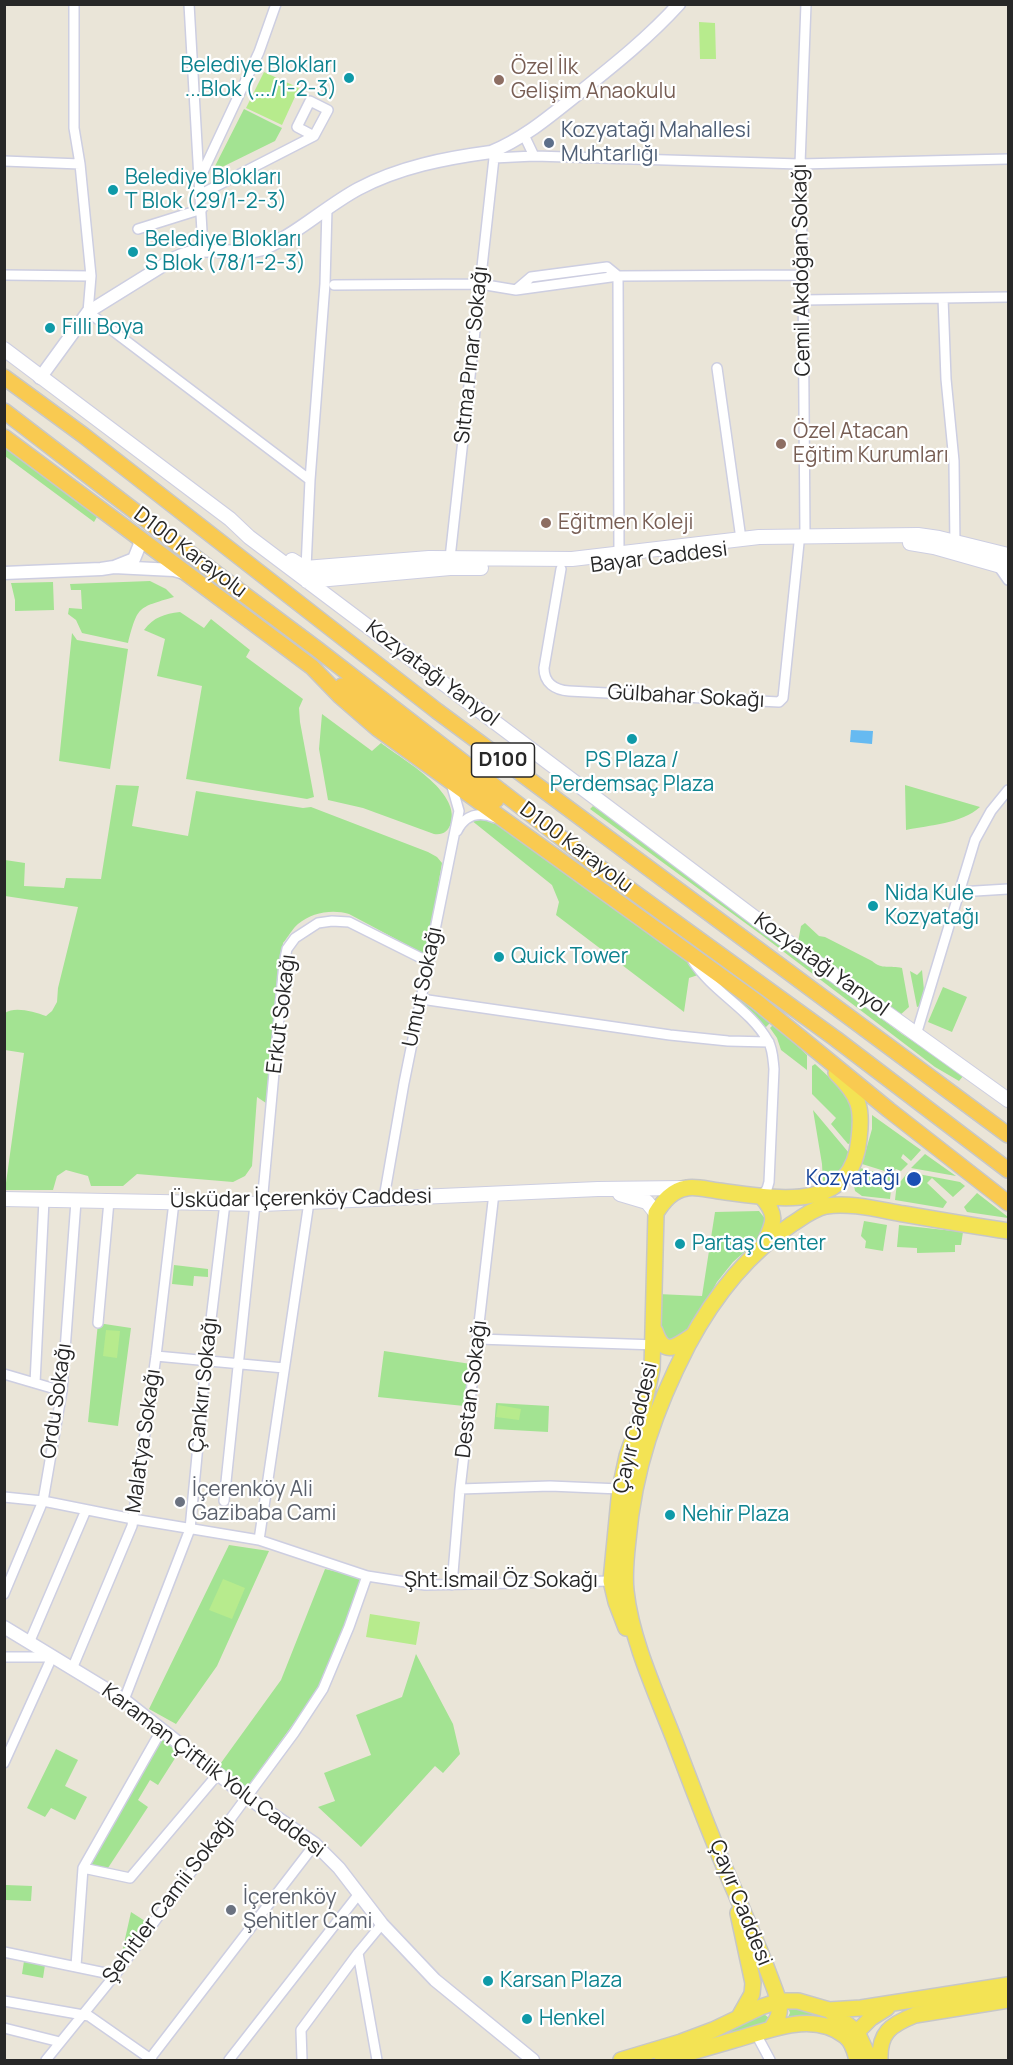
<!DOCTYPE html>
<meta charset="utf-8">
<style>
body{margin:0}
#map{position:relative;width:1013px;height:2065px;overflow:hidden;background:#eae5d8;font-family:Manrope,sans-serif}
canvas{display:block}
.frame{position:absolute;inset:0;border:6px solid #272727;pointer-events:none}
</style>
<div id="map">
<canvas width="1013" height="2065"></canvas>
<div class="frame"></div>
</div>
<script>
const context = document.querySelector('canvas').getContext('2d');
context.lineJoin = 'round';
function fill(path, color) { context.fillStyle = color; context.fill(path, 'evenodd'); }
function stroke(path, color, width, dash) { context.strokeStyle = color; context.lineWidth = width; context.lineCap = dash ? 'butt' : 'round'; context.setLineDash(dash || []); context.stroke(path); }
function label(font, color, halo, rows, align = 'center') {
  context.font = font + ' Manrope,sans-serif'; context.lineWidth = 4.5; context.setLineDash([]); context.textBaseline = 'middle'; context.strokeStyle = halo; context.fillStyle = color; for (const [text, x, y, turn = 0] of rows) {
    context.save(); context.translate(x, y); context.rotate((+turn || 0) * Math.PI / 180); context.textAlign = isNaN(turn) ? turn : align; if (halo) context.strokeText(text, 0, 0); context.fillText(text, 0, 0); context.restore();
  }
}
fill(new Path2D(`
 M244,109L282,128L275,141L212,172Z
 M4,443L100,512L94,522L5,456Z
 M150,581L166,589L174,597C137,608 138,606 128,643L82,633L76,620L68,614L69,608L82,609L81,590H71L70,584Z
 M53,582L54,610L15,611V600L11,583Z
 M180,612L204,628L211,619L250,650L246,657L303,699L299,708L300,722L314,797L307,799L186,779L202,686L157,676L165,639L144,630C154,617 164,614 180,612Z
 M72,633L77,640L128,649L110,769L59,761Z
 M322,714L372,751L381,743C403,760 460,791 451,823C448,832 443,835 434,834L363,808L328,800L319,749Z
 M116,785L139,786L132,826L188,836L196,791L303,808L311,807L428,852L437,857L442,863L426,955L349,914C333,909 312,912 298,924C293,928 288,937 283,943L266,1103L257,1097L252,1166L245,1176L233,1182L137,1174L123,1186H91L88,1176L66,1170L57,1176L53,1190H5L24,1053L5,1050V1013C15,1006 34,1012 46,1016L52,1011L57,1002L58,988L78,907L5,896V860L25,863L24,886L64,888L66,878L101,879Z
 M905,785L980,807C961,824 930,825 906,830Z
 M593,806L620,824L902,1034L964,1075L959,1081L935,1067L763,936L590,809Z
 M486,814L688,954L701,974L689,978L684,1012L556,915L559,902L552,885L471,820Z
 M805,923L819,936L825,937L872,961C882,970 890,965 902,968L909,1007L899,1016L798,942L801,926Z
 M922,970L924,990L920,1006L917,1007L910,971L917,975Z
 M710,974L773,1020L765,1028Z
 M943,987L967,997L952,1032L928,1022Z
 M774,1024L807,1055V1070L781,1050L777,1038L770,1028Z
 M815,1064L847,1094L856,1117L851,1143L848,1144L831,1124L836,1118L812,1094V1066Z
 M813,1110L849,1153C846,1165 836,1180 823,1183L822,1164Z
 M872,1115L921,1150L911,1161L903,1154L901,1158L908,1164L901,1171L896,1169L891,1173L862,1164L872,1129Z
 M925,1154L956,1176L911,1168Z
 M860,1168L890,1176L892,1181L890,1199L862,1196L855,1191L853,1180Z
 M908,1172L960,1182L965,1186L953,1197L932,1178L927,1183L947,1202L943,1208L895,1200L897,1183L901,1181Z
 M977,1193L1008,1217V1218L967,1212L964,1207Z
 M759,1211L767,1221L759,1239L733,1262L717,1282L692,1327L681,1335L667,1342L658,1330V1294L702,1296L715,1212Z
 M864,1221L887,1225L883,1251L865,1248L866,1241L861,1236Z
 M899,1225L963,1232L961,1245H955V1252L917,1253V1248L897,1247Z
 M174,1265L208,1269V1277L194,1276L193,1286L172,1284Z
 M98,1323L131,1328L118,1426L88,1422Z
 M384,1351L471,1364L464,1406L378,1397Z
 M496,1403L549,1406L548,1432L494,1429Z
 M229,1545L269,1551L217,1666L176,1724L149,1709Z
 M325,1569L363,1578L320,1687L246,1789L218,1767L281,1680Z
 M416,1654L453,1724L460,1754L443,1773L435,1766L361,1847L318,1807L335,1801L324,1773L371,1755L356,1715L402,1697Z
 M156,1731L179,1752L158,1785L150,1780L138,1800L148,1807L106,1871L83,1868Z
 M56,1749L78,1760L65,1786L87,1797L75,1820L51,1808L45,1817L27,1808Z
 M6,1885L32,1886L31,1901L6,1900Z
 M131,1912L145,1921L121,1957Z
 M24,1961L45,1965L43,1978L22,1974Z
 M788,2007L805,2010L829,2020L787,2019L790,2013Z
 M764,2014L769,2018C762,2031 734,2033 720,2037L746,2021Z`), '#a3e392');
fill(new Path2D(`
 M699,22L715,23L716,59H700Z
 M264,72L299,88L282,125L246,108Z
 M106,1330L120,1331L117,1358L103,1356Z
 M498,1405L521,1409L519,1420L496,1417Z
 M223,1579L245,1588L232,1619L209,1610Z
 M370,1614L420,1622L416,1645L366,1637Z`), '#b7eb8d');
fill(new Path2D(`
 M851,730L873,731L872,744L850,742Z`), '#66baf1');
const minor = new Path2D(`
 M74,4V128L80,164L91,276L88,312L310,480
 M189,4L203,249
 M524,135L534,156
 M494,158L534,156L800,164L1008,159
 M4,161L80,164
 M200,178L259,52L276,4
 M201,194L314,136L297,127L310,101L328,110L314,136
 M138,229L202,209
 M4,275L91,276
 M334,285L480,284L516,290L618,276L803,275
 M517,289L531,277L607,267L618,276L619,554
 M943,298L946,379L954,461L955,547
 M803,300L1008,297
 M717,368L741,539
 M805,536L803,275L800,164L806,4
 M450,558L494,158L492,154
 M999,567L1008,580
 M306,568L310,480L325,284L327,208
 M561,569L544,668C544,683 555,690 569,691L779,702L783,698L799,543
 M457,831C465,815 479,811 495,818
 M959,892L1008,889
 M693,961C713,992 750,1009 768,1041C773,1049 773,1060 774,1069L769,1182L767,1189L761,1196
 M421,999L670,1035L728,1041L769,1042
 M916,1035L975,840L991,811L1008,790
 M384,1198L404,1083L459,811L451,783
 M262,1204L284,963L287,949L295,938L318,923L332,921L349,922L429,962
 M98,1323L109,1201
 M478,1339L657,1345
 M156,1356L284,1368
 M4,1374L62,1391
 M35,1383L44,1200
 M460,1489L550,1486L620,1489
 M4,1497L43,1501L133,1519L259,1540L367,1576L425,1585L611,1581
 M224,1501L255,1204
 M259,1540L309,1202
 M452,1585L460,1489L494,1193
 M4,1594L43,1501L62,1391L76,1201
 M29,1643L86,1510
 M4,1657H52L4,1763
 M72,1669L132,1526L156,1356L174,1202
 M124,1700L190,1529L206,1361L225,1203
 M83,1868L130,1878L218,1774
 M4,1952L115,1975
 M76,1966L83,1868L162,1729
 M4,2001L89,2016L152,2060
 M4,2028L60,2042
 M756,2034L770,2060
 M46,2060L115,1975L294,1733L323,1689L349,1627L367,1576
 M149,2060L315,1844
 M229,2060L358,1895
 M302,2060L301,2030L358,1953
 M377,2060L358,1953L382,1924`);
const tertiary = new Path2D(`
 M40,378L88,312L175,258C208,242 233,258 263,249C297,234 325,207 358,189C399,167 446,158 491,152C525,138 551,115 579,93C614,65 648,38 679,4
 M137,535L140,544L134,559L114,567L174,570L184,573
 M4,573L101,569L114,567
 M4,1627L124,1700L247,1797L315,1844L339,1868L382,1924L435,1980L533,2060`);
const secondary = new Path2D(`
 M4,349L230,519L249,537L330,598L771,930L1008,1100
 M910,543L934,547L1008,568
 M292,560L305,568L429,558L572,559L759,537L918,535L939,538L1008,555
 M307,581L450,568H481
 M620,1194L647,1202L656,1213
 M4,1199L262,1204L598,1189L684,1188`);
const primary = new Path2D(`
 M761,1196C777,1214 775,1221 765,1242
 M655,1331C664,1356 674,1348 692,1336
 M626,1628L616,1602L611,1581L620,1489L627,1456L643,1410L652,1369L656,1213C663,1202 672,1190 687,1188C696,1186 709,1190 719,1191C774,1198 852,1215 859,1139C863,1107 859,1096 836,1073
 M738,1913L753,1983L752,1994L739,2017
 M829,2010L857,2032L870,2060
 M771,2029C777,2020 781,2014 779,2003C777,1994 773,1985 770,1977C760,1949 747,1922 736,1894C713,1843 694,1791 674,1739C656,1693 631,1639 626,1591C624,1574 626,1557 628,1540C634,1469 655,1409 688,1345C714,1296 746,1255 792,1224C803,1217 813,1209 826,1206C851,1202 880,1210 904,1214C939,1220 974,1226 1008,1231
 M857,2054V2032L871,2018L887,2008
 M621,2060L681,2042L713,2030L761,2007L779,2001H798L829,2010L861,2008L1008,1985
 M662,2060C686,2054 710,2047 734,2040C768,2031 813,2010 845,2036C853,2042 855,2052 857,2060
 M880,2060C879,2033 890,2025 915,2015L1008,2000`);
const trunk = new Path2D(`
 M4,377L83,435L437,711L1008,1135
 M4,411L218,575L317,649L599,867L836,1039L1008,1170
 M4,437L312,667L340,696L378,729L757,1002L889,1110L1008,1203
 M342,686L496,800`);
stroke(minor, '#cdcee1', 12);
stroke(tertiary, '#cdcee1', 15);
stroke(secondary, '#cdcee1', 16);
stroke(primary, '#c7c7c7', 18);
stroke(trunk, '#c7c7c7', 18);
stroke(minor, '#fff', 9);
stroke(tertiary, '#fff', 12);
stroke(secondary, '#fff', 14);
stroke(primary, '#f3e354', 15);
stroke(trunk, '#f9ca51', 15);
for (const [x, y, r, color] of [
 [349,78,6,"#0f9aa8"],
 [499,80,6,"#8d6e63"],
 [549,143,6,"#5c6f8a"],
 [113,190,6,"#0f9aa8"],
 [133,252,6,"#0f9aa8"],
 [50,328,6,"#0f9aa8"],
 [781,444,6,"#8d6e63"],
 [546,523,6,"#8d6e63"],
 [632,739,6,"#0f9aa8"],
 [873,906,6,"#0f9aa8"],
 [499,957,6,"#0f9aa8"],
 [914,1179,8,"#1a4fb4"],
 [680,1244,6,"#0f9aa8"],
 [180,1502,6,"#6b7280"],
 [670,1515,6,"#0f9aa8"],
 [231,1910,6,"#6b7280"],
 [488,1981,6,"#0f9aa8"],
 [527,2019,6,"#0f9aa8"]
]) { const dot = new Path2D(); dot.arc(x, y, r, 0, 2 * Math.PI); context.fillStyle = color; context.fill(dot); stroke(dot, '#fff', 2); }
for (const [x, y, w] of [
 [503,760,63]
]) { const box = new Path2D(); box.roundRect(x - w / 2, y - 17, w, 34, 4.5); context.fillStyle = '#fff'; context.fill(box); stroke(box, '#272727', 1.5); }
label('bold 20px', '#272727', null, [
 ["D100",503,760]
]);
label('21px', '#0d838f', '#fff', [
 ["Belediye Blokları",337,66,"right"],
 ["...Blok (.../1-2-3)",337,90,"right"],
 ["Belediye Blokları",125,178],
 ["T Blok (29/1-2-3)",125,202],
 ["Belediye Blokları",145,240],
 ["S Blok (78/1-2-3)",145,264],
 ["Filli Boya",62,328],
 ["PS Plaza /",632,761,"center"],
 ["Perdemsaç Plaza",632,785,"center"],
 ["Nida Kule",885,894],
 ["Kozyatağı",885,918],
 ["Quick Tower",511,957],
 ["Partaş Center",692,1244],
 ["Nehir Plaza",682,1515],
 ["Karsan Plaza",500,1981],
 ["Henkel",539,2019]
], 'left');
label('21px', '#785e54', '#fff', [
 ["Özel İlk",511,68],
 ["Gelişim Anaokulu",511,92],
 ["Özel Atacan",793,432],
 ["Eğitim Kurumları",793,456],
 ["Eğitmen Koleji",558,523]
], 'left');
label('21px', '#4e5e75', '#fff', [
 ["Kozyatağı Mahallesi",561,131],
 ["Muhtarlığı",561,155]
], 'left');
label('21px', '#272727', '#fff', [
 ["Cemil Akdoğan Sokağı",802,270,-91],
 ["Sıtma Pınar Sokağı",472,355,-84],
 ["D100 Karayolu",190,553,37],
 ["Bayar Caddesi",659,558,-7],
 ["Kozyatağı Yanyol",432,674,37],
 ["Gülbahar Sokağı",686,697,3],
 ["D100 Karayolu",576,848,37],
 ["Kozyatağı Yanyol",821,965,36],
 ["Umut Sokağı",423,987,-78],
 ["Erkut Sokağı",282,1014,-83],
 ["Üsküdar İçerenköy Caddesi",301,1199,-1],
 ["Çankırı Sokağı",204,1385,-84],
 ["Destan Sokağı",472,1389,-83],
 ["Ordu Sokağı",57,1401,-82],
 ["Çayır Caddesi",636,1428,-77],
 ["Malatya Sokağı",144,1441,-82],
 ["Şht.İsmail Öz Sokağı",501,1581],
 ["Karaman Çiftlik Yolu Caddesi",213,1771,37],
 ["Şehitler Camii Sokağı",169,1900,-53],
 ["Çayır Caddesi",740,1903,68]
]);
label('21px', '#164399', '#fff', [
 ["Kozyatağı",900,1179]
], 'right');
label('21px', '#5b616d', '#fff', [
 ["İçerenköy Ali",192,1490],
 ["Gazibaba Cami",192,1514],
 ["İçerenköy",243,1898],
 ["Şehitler Cami",243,1922]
], 'left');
</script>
